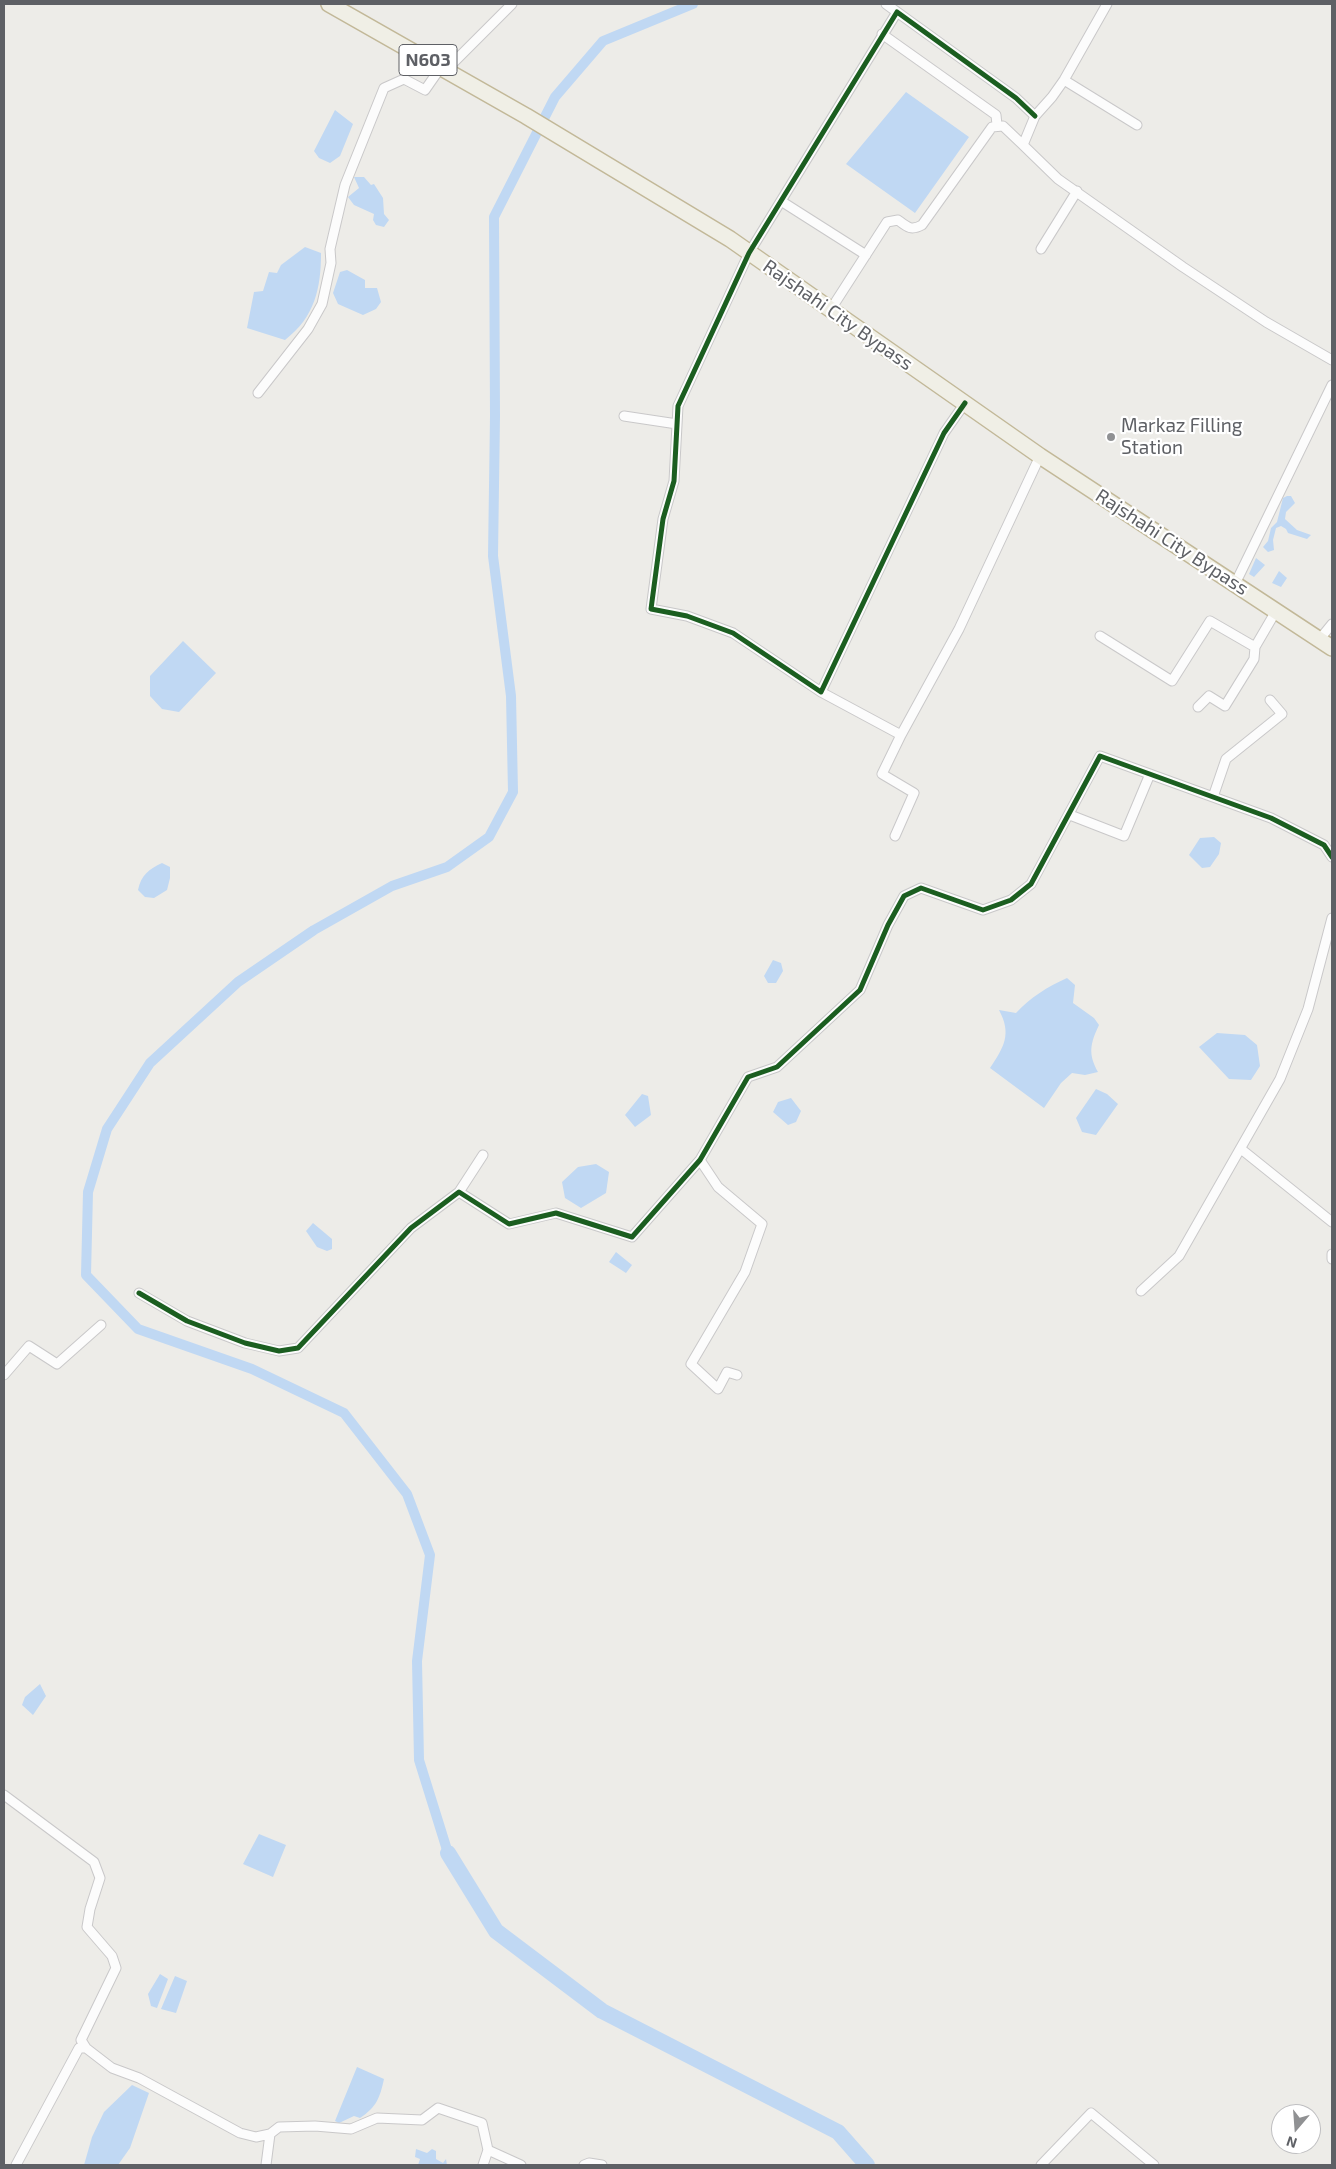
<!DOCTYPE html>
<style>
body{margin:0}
#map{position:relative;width:1336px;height:2169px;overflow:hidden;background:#edece8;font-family:"Exo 2",sans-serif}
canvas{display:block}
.frame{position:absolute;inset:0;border:5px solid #5e6065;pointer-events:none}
.north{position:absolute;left:1271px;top:2104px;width:50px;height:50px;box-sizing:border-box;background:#fff;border:1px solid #bfbfc1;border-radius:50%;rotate:198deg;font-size:14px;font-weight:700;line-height:20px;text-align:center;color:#5e6065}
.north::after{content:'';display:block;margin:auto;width:18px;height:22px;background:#909193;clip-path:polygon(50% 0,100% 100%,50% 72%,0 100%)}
</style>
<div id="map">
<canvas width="1336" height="2169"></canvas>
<div class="frame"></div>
<div class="north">N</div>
</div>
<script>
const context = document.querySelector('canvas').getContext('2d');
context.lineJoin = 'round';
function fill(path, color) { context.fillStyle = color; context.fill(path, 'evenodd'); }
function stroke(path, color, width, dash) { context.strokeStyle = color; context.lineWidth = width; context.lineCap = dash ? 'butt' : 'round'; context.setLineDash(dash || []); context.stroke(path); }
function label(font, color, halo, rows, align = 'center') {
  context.font = font + ' "Exo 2",sans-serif'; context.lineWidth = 4.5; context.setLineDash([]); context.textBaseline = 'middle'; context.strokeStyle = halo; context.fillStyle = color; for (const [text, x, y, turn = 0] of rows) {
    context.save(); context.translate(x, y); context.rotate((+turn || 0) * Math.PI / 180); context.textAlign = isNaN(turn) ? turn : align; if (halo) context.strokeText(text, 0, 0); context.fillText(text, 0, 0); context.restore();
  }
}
fill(new Path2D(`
 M906,92L969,137L915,213L846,164Z
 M335,110L353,124L340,156L330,163L319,158L314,151Z
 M354,177H364L371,185L374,184L383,198L384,214L389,220L384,227L376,225L373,220L374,214L354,205L348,197L359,188Z
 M305,247L321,253C321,288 315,317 285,340L247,328L254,292L263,291L269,272L277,273L281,265Z
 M347,270L365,280V288H377L381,302L376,309L363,315L338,304L333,293L340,272Z
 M1287,496H1291L1295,503L1286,512L1285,519L1297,530L1311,535L1307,539L1288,533L1286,529L1281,526L1276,528L1273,540L1274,550L1268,552L1263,547L1268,541L1271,528L1277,522L1283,498Z
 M1256,558L1265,565L1254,577L1249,574Z
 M1279,571L1287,578L1281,587L1272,583Z
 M183,641L216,673L179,712L162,709L150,696V676Z
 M1214,837L1221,843L1219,854L1210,867L1202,868L1189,855L1200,838Z
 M162,863L170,867V878L167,890L154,898L145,897L138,890C141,875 149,869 162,863Z
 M773,960L781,963L783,971L776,983H768L764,976Z
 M1067,978L1075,985L1073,1003L1094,1018L1099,1025C1090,1044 1088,1054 1098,1072L1085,1075L1072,1073L1061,1083L1044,1108L990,1068C1004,1047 1012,1034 999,1010L1016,1013C1031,997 1047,987 1067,978Z
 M1217,1033L1245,1035L1257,1045L1260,1066L1251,1080L1229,1079L1199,1047Z
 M1096,1089L1107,1094L1118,1104L1096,1135L1082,1132L1076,1118Z
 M642,1094L648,1096L651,1115L635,1127L625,1115Z
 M791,1098L801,1111L796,1122L788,1125L773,1112L778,1102Z
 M596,1164L609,1172L606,1193L581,1208L565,1198L562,1182L578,1167Z
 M313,1223L332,1239V1249L327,1251L317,1247L306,1231Z
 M616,1252L632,1265L626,1273L609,1262Z
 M40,1684L46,1696L33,1715L22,1705L25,1697Z
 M259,1834L286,1845L273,1877L243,1864Z
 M160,1974L168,1979L157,2008L151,2006L148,1994Z
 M175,1976L187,1981L176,2013L161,2009Z
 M357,2067L384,2079C380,2097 377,2107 360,2118L354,2116L339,2123L335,2121Z
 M132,2085L149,2093L130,2148L118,2165H84L92,2137L104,2112Z
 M416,2149L427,2153L432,2149L436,2151V2159L443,2163L446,2159L447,2165H418L420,2159L415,2157Z`), '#c0d8f3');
stroke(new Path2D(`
 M448,1853L419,1760L417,1661L430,1555L407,1494L344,1413L252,1369L138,1329L86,1275L88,1192L107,1129L150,1063L238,982L314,930L392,886L447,867L489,837L513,792L511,696L493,556L495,416L494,217L555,97L603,41L693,4`), '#c0d8f3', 10);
stroke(new Path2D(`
 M448,1853L496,1931L602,2011L838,2132L867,2165`), '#c0d8f3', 16);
const minor = new Path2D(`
 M886,4L897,12
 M1107,4L1064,80L1052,97L1035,116L1023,145L1058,179L1183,267L1266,322L1332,360
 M882,34L996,115L997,125
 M446,70L512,4
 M1064,80L1137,125
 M781,201L866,255
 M1041,249L1077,191
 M831,309L887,222L898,220C907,227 911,231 922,225L992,127L1003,126L1023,145
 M258,393L308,329L322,304L331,263L330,249L345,185L384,88L404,79L425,90L441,67
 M965,403L944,433L821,692L733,633L687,616L651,609L663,519L674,481L678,406L749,253L897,12L1016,98L1035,116
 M624,416L677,424
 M1235,584L1332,385
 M1100,636L1172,681L1210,621L1255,647L1276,611
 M1319,640L1332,624
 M821,692L901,735
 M1198,707L1209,696L1225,706L1254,659L1255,647
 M1213,797L1226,759L1282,714L1270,700
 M1070,815L1124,836L1150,774
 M895,836L914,793L882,774L901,735L959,629L1040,456
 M1241,1149L1332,1222
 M700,1160L718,1187L762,1224L745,1272L691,1364L718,1389L727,1372L737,1375
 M459,1192L483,1155
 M1332,1254V1259
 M1141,1291L1179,1256L1280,1079L1308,1009L1332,918
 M139,1293L187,1321L245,1343L279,1351L298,1348L411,1228L459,1192L509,1224L556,1213L632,1237L700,1160L748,1077L777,1067L860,990L888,925L904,896L921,888L983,910L1011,900L1031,884L1100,756L1271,818L1324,845L1332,857
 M4,1375L29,1346L57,1364L101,1325
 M4,1795L94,1862L100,1878L90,1909L87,1927L112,1956L116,1968L81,2040L86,2048
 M16,2165L79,2048H86L112,2068L139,2078L240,2133L256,2137L270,2134L279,2127L315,2126L351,2129L377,2118L422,2120L438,2108L482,2123L488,2150L521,2165
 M266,2165L270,2134
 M483,2165L488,2150
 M584,2165L589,2163L602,2165
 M1041,2165L1091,2113L1154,2165`);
const trunk = new Path2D(`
 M329,4L526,116L730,239L1040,456L1332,648`);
stroke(minor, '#c9c8c9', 11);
stroke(trunk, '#c2b898', 18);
stroke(minor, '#fcfcfc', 9);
stroke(trunk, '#f0efe6', 15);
stroke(new Path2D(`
 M965,403L944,433L821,692L733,633L687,616L651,609L663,519L674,481L678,406L749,253L897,12L1016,98L1035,116
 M139,1293L187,1321L245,1343L279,1351L298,1348L411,1228L459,1192L509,1224L556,1213L632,1237L700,1160L748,1077L777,1067L860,990L888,925L904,896L921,888L983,910L1011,900L1031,884L1100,756L1271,818L1324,845L1332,857`), '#1b5e20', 5);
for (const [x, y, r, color] of [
 [1111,437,5,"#909193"]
]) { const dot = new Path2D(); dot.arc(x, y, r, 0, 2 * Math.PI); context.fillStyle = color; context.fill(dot); stroke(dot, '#fff', 2); }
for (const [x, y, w] of [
 [428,60,58]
]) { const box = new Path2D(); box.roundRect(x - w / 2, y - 15.5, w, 31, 4); context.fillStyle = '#fff'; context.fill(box); stroke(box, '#5e6065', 1); }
label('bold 18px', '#5e6065', null, [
 ["N603",428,60]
]);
label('19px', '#5e6065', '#fff', [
 ["Rajshahi City Bypass",838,315,35],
 ["Rajshahi City Bypass",1172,542,33]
]);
label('19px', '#5e6065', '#fff', [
 ["Markaz Filling",1121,426],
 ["Station",1121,448]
], 'left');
</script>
